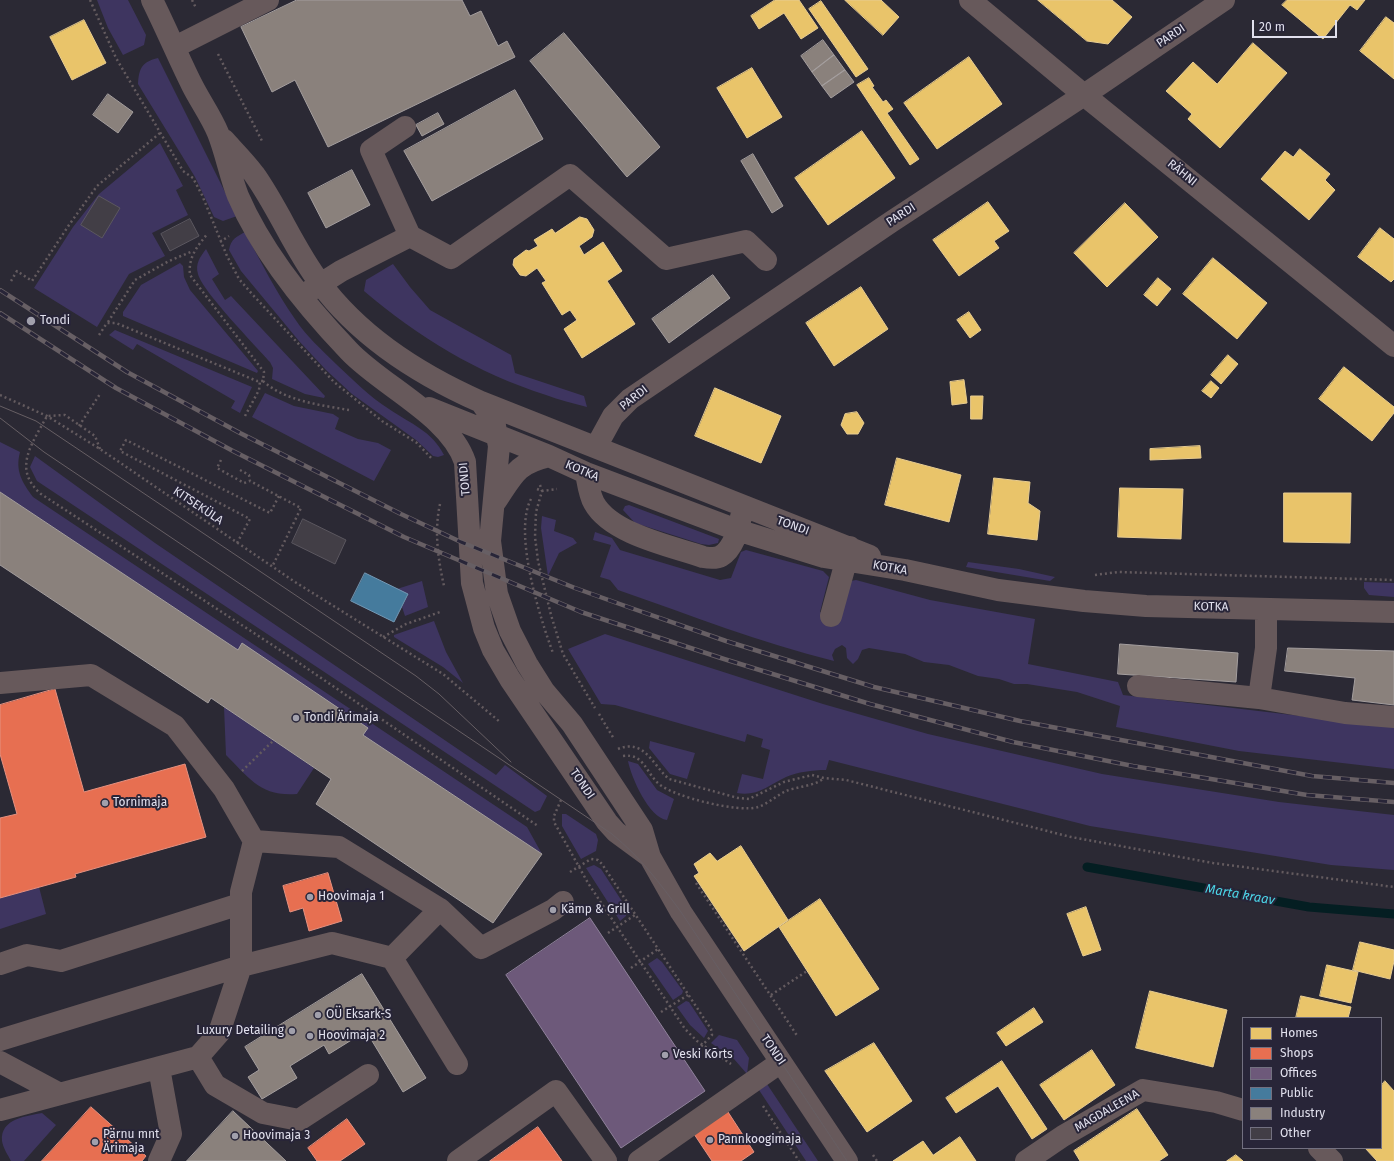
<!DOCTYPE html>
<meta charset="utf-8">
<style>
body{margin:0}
#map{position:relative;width:1394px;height:1161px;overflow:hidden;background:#2b2934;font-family:"Fira Sans",sans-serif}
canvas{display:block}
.legend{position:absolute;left:1242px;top:1017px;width:140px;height:132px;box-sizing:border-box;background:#282538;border:1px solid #727080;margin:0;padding:5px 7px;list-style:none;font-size:12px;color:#e1e0ed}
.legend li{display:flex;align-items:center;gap:8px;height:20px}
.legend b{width:20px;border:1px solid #727080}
.scale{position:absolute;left:1252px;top:20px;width:85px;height:18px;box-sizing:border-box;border:2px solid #e1e0ed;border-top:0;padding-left:5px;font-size:12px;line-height:14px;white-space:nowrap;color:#e1e0ed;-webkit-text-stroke:3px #282538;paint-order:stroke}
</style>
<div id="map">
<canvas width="1394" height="1161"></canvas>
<ul class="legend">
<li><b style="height:11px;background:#e9c46a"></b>Homes</li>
<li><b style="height:11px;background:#e76f51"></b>Shops</li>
<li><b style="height:11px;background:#6d597a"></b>Offices</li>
<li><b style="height:11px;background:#457b9d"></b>Public</li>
<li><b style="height:11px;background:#8a817c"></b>Industry</li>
<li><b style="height:11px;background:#423e46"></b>Other</li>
</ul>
<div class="scale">20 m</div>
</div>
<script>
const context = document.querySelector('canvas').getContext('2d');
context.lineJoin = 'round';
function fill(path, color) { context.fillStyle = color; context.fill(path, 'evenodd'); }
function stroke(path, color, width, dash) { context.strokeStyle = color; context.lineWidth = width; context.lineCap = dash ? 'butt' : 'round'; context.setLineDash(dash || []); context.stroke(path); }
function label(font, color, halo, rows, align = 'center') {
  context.font = font + ' "Fira Sans",sans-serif'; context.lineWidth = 4; context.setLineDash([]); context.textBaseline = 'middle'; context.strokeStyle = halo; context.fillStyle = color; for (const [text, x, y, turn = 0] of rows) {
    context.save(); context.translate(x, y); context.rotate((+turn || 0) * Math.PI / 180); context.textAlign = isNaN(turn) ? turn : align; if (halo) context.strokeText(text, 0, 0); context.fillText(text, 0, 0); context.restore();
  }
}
fill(new Path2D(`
 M97,0H128L146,35L144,45L123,55L108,28Z
 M158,58L237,216L223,221L214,217L195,177L138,84C139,68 142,62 158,58Z
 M160,143L183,186L176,190L188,215L152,233L165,256L129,274L97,327L34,288L73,227L99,194Z
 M245,232C261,262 276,292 295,319C306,336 322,350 336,364C353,380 370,397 389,409C411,424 432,431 444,455L438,457L433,456L416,440L352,394L326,370L299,341L241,271L229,250C231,239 236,237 245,232Z
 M206,249L219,274L212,279L225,300L231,296L325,396L324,398L305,394L272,379L273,368L270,362C256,346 202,291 198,274C195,264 200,257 206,249Z
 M180,263L183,266L184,277L190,290L258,371L257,373L123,316V312L141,285Z
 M393,264L410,287L430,310L511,355L515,373L584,396L587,407C573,403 559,400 546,395C477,373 418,337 364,291L366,280Z
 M115,330L252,387L240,413L231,408L235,401L137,344L133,350L109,335Z
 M265,393L294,406L333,414L339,418L335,429L358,439L378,443L391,450L374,481L252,417Z
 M0,442L20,452C15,471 22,482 33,497L527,827L542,854L363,735L242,644L238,650L0,492Z
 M35,456L155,543L496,775L505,765L547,796L540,810L535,812L529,808L37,481L30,467Z
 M629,505L719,539L718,543L709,545L701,544L635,523L623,510L625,506Z
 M542,516L556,520L554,531L573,538L577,543L559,553L548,576L541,528Z
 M595,532L612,538L620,550L720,580L731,578L741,552L746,550L823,571L829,577L820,612L831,616L851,581L856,580L930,600L1035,619L1028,664L1118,682L1123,695L1394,727V769L1239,751L1116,727L1120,706L1077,692L1027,684H1014L999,679L978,676L949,665L924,662L905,654L869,648L862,650L858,659L853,664L847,658L846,648L842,645L835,649L832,655L834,661C761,643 690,615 618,590L610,580L600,577L611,545L593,540Z
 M968,562L1019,569L1055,577L1050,581L966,567Z
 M422,581L428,607L405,616L402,607L408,595L397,589Z
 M1364,582L1394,583V597L1369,595L1364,588Z
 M434,621L446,652L463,683L443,667L394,637V635Z
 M605,634L823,704L928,734L1102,774L1279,802L1394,815V870L1331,865L1090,826L829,760L826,770C812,770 798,772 786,777C769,785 757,797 737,793L742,774L763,779L770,750L761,747L763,739L747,734L745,742L615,705L601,704L568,649Z
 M224,707L314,768L297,794C261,797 249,778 226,755Z
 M650,741L695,753L687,779L670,774L649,748Z
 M628,761L638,764L657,790L674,799L667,820C649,818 631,777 628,761Z
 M566,814L596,834L598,840L596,851L581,859L562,826V814Z
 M594,865L601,869L627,909L626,916L620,921L586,868Z
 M39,887L46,914L0,929V898Z
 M657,958L662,962L683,991L682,994L673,1000L648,964Z
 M686,1001L689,1002L708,1031L704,1038L690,1025L677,1007Z
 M719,1035L737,1040L749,1058L747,1074L734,1059L711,1043Z
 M767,1084L818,1161H806L759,1090Z
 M42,1113L56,1125L24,1161H11C8,1155 3,1148 2,1141C0,1118 28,1116 42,1113Z`), '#3e3560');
const homes = new Path2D(`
 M775,0H799L818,28L801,39L784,13L759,29L751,16Z
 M845,0H881L899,17L883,35Z
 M1038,0H1112L1132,17L1108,44L1087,41Z
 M1287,0H1365L1357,10L1350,5L1323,39L1282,5Z
 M821,1L868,69L856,77L809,9Z
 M1386,17L1394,23V79L1360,51Z
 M84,20L106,63L72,80L50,37Z
 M1253,43L1287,73L1220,148L1188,119L1192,114L1166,91L1193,62L1217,84Z
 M969,57L1002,104L937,149L904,103Z
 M752,68L782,117L747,138L717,88Z
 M869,78L874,86L872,87L883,102L886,100L893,109L887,113L919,159L910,165L857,85Z
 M862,131L895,178L828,225L795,178Z
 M1300,149L1330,174L1325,180L1335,190L1309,220L1261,179L1285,151L1293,157Z
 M988,202L1009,231L994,241L999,248L959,276L933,240Z
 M1125,203L1158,237L1107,287L1074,253Z
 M580,217L587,219L594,230L592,237L579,246L584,255L603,242L622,271L607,281L635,324L582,358L564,329L577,320L570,310L562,315L542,283L546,281L537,268L526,276L520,275L513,265L514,259L526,250L529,251L538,246L534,240L552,229L555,233Z
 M1380,228L1394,239V279L1391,282L1358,257Z
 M1213,258L1267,303L1237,339L1183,294Z
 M1158,278L1171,289L1157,306L1144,295Z
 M861,287L888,329L834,366L806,323Z
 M969,312L981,330L970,338L957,320Z
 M1228,355L1238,364L1221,384L1211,375Z
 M1344,367L1394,407V413L1372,441L1319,399Z
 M964,380L967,403L952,405L950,382Z
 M1211,381L1219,388L1211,398L1202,391Z
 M715,388L781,416L761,463L695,436Z
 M971,396H983L982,419H971Z
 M857,412L864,423L858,434H847L841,425L845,414Z
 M1200,446L1201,458L1150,460V449Z
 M897,458L961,475L949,522L885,505Z
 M994,478L1030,482L1028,503L1040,511L1037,540L988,534Z
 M1120,488L1183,489L1181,539L1118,537Z
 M1284,493H1351L1350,543L1284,542Z
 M741,846L788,920L744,951L694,876L699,873L694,864L710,853L717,861Z
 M820,899L879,989L836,1016L779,927Z
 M1086,907L1101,950L1083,956L1067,914Z
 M1360,942L1394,950V961L1390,979L1353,970Z
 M1327,965L1358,972L1351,1003L1320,996Z
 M1150,991L1227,1010L1213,1067L1136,1048Z
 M1301,996L1351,1007L1348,1018H1296Z
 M1034,1008L1043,1022L1006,1046L997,1033Z
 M874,1043L912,1101L867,1132L825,1071Z
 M1092,1050L1115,1085L1064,1120L1040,1085Z
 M1002,1061L1047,1129L1032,1139L998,1086L956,1113L946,1098Z
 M1385,1081L1394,1091V1161H1377L1365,1148H1381V1086Z
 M1137,1109L1168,1155L1159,1161H1080L1074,1151Z
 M960,1137L976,1161H893L923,1141L933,1155Z
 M1236,1155L1243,1161H1227Z`);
fill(homes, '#e9c46a');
stroke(homes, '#e7cc91', 1);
const shops = new Path2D(`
 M55,689L84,792L185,764L206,837L75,874L76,877L0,898V818L17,814L0,754V705Z
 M328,873L342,921L309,931L303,908L290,912L283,886Z
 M91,1107L146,1156L142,1161H42Z
 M728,1112L754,1152L741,1161H712L694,1134Z
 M347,1119L365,1144L340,1161H317L308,1148Z
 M538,1127L562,1161H490Z`);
fill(shops, '#e76f51');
stroke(shops, '#e59180', 1);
const offices = new Path2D(`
 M590,918L705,1091L621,1148L506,975Z`);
fill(offices, '#6d597a');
stroke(offices, '#90829c', 1);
const public = new Path2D(`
 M365,573L408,594L394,622L351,601Z`);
fill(public, '#457b9d');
stroke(public, '#7499b5', 1);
const industry = new Path2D(`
 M297,0H462L470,16L481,11L498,46L507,41L515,57L328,147L295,80L272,92L241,27Z
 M564,33L660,147L627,177L530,61Z
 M823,40L834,55L812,72L801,56Z
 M834,55L845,70L822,86L812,72Z
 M845,70L854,82L831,98L822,86Z
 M515,90L543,139L432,201L404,151Z
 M108,94L133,112L118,133L93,115Z
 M438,113L444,124L422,136L416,125Z
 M753,154L783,206L772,213L741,161Z
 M352,170L370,205L326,228L308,193Z
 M713,275L730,298L669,343L652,319Z
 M0,492L238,650L242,643L368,728L363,735L542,854L493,923L316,804L331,779L211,698L208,703L0,565Z
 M1120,644L1238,653L1236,682L1118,674Z
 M1288,648L1394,651V705L1352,700L1355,678L1285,671Z
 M362,974L426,1078L403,1092L366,1031L329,1054L324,1045L290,1066L297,1078L262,1099L248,1077L259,1070L245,1047Z
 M233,1111L286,1161H187Z`);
fill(industry, '#8a817c');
stroke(industry, '#a49e9e', 1);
stroke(new Path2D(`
 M1087,867L1309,907L1394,914`), '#041e22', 9);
const building = new Path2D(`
 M99,196L120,208L102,238L81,225Z
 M190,219L199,236L170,251L161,234Z
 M303,519L346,540L335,564L292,543Z`);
fill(building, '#423e46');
stroke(building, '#5b575f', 1);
stroke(new Path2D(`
 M90,0L116,58L183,171L193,178L202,195L227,256L239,279L252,294L334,382L382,421L417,443L433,460
 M192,0L196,8
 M218,54L262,141
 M220,242L229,236
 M11,281L17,271L32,281L69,225L97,186L160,133
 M108,322L135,280L169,261L193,251
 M99,335L107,323H116L257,381H263L264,372L190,275C188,257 197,247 208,233
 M263,381C285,401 320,405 349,410
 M0,395L47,416L100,449L295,582L443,674L500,722
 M245,416L259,390L260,381
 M79,426L100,394
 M100,449L95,436L65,415L47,416C32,444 12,469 41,494L283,652L538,826
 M221,460L217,468L244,483L250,481
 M240,470L249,475L250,481L301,508L272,567
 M540,485L542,491L536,512L535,537L538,561L551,615L563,654L595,708
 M537,489L542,491L557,489
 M531,499C513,533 540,618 553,653
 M440,504C434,531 438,559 444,586
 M237,543L250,519L120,451L126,440L270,513L279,496
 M1095,575L1118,572L1394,580
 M383,637L406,624L440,612
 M599,714L614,739
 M618,749C645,738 653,766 669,779L738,798L749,799L784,782L812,775L824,778L846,780L1071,837L1213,863L1394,887
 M623,756C644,753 646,773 659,784C674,797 739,813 758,807C767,804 775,797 784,792C796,786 814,787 824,778
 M242,771L274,740
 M561,800L554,816V822L588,883L685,1029L697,1041L731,1064
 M570,872L591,859L598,860L602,864L711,1029L712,1035L694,1054
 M696,883L798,1037
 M608,933L635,915
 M631,968L658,949
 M771,995L807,971
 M661,1012L688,995
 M763,1106L799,1161
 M873,1155L877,1161`), '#645b5f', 2.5, [2, 3]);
stroke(new Path2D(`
 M152,0C166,28 178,57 192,85C200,101 211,116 218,133C226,153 230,176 238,196C263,254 306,306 349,351C382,386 450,416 465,462L472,583L484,628L493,650L510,679L607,822L616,832L650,857
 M970,0L1084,95L1394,346
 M175,47L268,0
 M405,127L371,150L410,236
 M224,140C234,151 245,162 254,174C279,209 294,249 320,283C360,337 420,375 481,402L870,556
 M308,292L341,271L410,236L451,258L570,175L666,259L746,241L766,260
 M481,402L494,421L499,446L490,541L497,594L510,631L527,664L544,691L572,724L642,830L650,857L681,912L847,1161
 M429,408L549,456L586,473L737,530L824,557L905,570L998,590L1084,601L1146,606L1394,612
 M596,447L613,416L630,399L891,222L1084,95L1224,0
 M586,473C588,483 589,494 594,503C611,534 671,546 703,557C709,558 716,559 721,556C733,549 739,529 741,517
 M496,501C514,474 516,464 549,456
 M831,616L850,547
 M0,683L91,675L175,726L224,789L254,841L339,847L440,909L481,948L553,910L563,902
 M1138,686L1259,698L1345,713L1394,717
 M1259,698L1266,648V609
 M392,958L457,1064
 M0,964L27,955L61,961L240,904
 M0,1040L241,966V892L254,841
 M198,1057L215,1085L263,1113L299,1120L368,1075
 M0,1062L58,1093
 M159,1068L171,1134L159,1161
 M0,1110L198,1057L219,1033L241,966L332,943L392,958L440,909
 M1319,1148L1332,1161
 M458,1161L556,1091L606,1161
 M639,1161L781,1062
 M1026,1161L1063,1136L1143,1090L1216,1102L1243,1110`), '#67595b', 22);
stroke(new Path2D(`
 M0,406L36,421L416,676L439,694L511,762
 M0,418L44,452L612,834C641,858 659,882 681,912L847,1161`), '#675f64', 1);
const rail = new Path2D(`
 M0,290L127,372L240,433L401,514L461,542L575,588L631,608L726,641L874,687L1020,721L1312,776L1394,783
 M0,313L116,388L233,451L404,537L581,612L724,659L870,704L1013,742L1133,766L1307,795L1394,802`);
stroke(rail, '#675f64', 4.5);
stroke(rail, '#282538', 3, [9]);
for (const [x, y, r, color] of [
 [31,321,5,"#a1a0ac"],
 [296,718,4,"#a1a0ac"],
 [105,803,4,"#a1a0ac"],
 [310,897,4,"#a1a0ac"],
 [553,910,4,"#a1a0ac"],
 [318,1015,4,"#a1a0ac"],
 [292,1031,4,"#a1a0ac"],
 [310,1036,4,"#a1a0ac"],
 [665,1055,4,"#a1a0ac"],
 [235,1136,4,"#a1a0ac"],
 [710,1140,4,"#a1a0ac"],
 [95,1142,4,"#a1a0ac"]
]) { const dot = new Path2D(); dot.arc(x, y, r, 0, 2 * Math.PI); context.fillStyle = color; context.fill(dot); stroke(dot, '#282538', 1.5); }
label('12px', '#e1e0ed', '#282538', [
 ["PARDI",1171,36,-34],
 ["RÄHNI",1182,173,39],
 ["PARDI",901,215,-33],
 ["PARDI",634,398,-38],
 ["KOTKA",582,471,23],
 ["TONDI",465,479,-95],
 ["KITSEKÜLA",198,506,34],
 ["TONDI",793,526,20],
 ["KOTKA",890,568,10],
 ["KOTKA",1211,607,1],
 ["TONDI",582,784,56],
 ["TONDI",773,1050,56],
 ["MAGDALEENA",1107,1111,-30]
]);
label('12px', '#e1e0ed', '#282538', [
 ["Tondi",40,321],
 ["Tondi Ärimaja",304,718],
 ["Tornimaja",113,803],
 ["Hoovimaja 1",318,897],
 ["Kämp & Grill",561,910],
 ["OÜ Eksark-S",326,1015],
 ["Luxury Detailing",284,1031,"right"],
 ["Hoovimaja 2",318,1036],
 ["Veski Kõrts",673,1055],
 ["Pärnu mnt",103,1135],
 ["Ärimaja",103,1149],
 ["Hoovimaja 3",243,1136],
 ["Pannkoogimaja",718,1140]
], 'left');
label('italic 13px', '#4cd6e7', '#282538', [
 ["Marta kraav",1240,895,10]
]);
</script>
